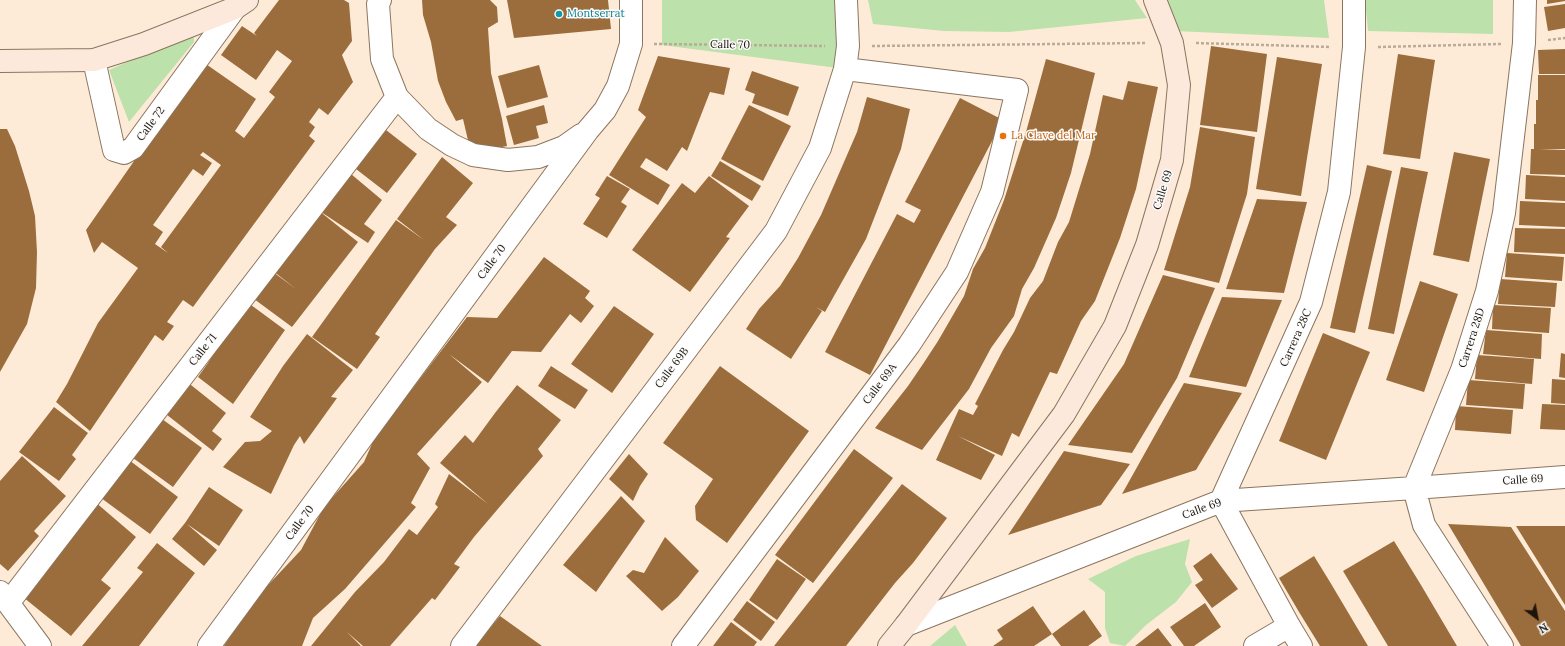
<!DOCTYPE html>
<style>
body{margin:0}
#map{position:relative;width:1565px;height:646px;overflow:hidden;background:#feebd7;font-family:Lora,serif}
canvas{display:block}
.north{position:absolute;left:1517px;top:598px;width:40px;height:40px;-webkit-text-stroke:3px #fbfbfb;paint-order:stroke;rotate:148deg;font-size:11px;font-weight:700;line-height:16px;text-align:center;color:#1d150c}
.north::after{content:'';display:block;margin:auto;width:14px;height:18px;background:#1d150c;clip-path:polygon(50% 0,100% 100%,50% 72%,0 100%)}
</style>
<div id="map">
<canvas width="1565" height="646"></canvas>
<div class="north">N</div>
</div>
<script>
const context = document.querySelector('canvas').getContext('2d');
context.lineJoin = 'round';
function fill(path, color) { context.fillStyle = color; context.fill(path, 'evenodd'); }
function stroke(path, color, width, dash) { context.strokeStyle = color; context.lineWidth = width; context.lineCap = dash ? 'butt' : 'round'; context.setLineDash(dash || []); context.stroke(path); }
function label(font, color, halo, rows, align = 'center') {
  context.font = font + ' Lora,serif'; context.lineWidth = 3; context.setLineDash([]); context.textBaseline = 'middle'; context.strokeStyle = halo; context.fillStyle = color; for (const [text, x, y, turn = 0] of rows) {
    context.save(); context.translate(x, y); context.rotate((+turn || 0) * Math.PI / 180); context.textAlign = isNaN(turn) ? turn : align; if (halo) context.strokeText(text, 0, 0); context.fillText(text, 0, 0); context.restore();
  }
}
fill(new Path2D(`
 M662,0H843L845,69L662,45Z
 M868,0H1135L1147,18L1009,32L944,31L873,24Z
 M1158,0H1324L1329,38L1175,31Z
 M1365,0H1493V34L1368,31Z
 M194,33V42L129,122L109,70Z
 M1190,539L1185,564L1192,582L1176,602L1146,625L1125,646L1110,643L1105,628V592L1088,579L1136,556Z
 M955,625L967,646H930Z`), '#bce1aa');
fill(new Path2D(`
 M279,0H344L349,3L352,41L342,55L353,82L328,115L319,108L309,122L315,127L309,136L315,141L193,307L183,300L167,322L174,326L163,341L155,335L90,431L56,402L67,384L98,323L138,268L102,242L94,253L86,230L203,62L256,99L235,131L244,138L275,97L269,92L292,61L277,50L256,80L221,55L242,26L257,36L254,33ZM203,152L221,165L161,247L168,253L155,244L163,232L153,225L193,169L203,176L212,163L200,155Z
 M422,0H490L497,7L498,22L488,28L491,73L502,119L507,146L471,153L463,119L456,121L446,102L438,81L431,42L423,15Z
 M507,0H608L611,29L514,38Z
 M1547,0H1565V1L1547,4Z
 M1565,4V28L1548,31L1544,7Z
 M1211,46L1267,54L1257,132L1200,125Z
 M1565,49V74H1539L1538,50Z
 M1398,54L1435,60L1420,159L1383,154Z
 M658,56L730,68L724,95L710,92L687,151L682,147L667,171L646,158L640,167L670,185L658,205L609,175L646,117L638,110Z
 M1277,57L1322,64L1301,196L1256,189Z
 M1046,59L1095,73L1071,173L1056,218L1034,268L1022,289L1014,316L991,348L969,389L922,450L875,428L908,386L923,364L938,341L964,296L973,269L985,248L1004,200L1026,132Z
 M539,65L548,97L507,108L498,76Z
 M752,71L799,87L788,116L752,103L755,94L745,90Z
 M1538,75H1565V149H1539L1565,150V175L1530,174L1531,149H1534V124H1536V100H1538Z
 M1128,81L1158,87L1136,189L1120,238L1095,301L1081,321L1057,374L1050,372L1019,437L1012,433L1002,456L958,436L995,455L981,480L936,460L959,409L973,415L978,406L975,404L1003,350L1014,332L1030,298L1043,281L1058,242L1069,222L1090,154L1103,95L1123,100Z
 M867,97L910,109L901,149L866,239L825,312L816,307L822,311L791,359L746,329L759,309L780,286L798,258L821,215L857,132Z
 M960,98L1003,120L870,375L825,352L897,214L914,223L921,210L905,202Z
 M544,105L548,123L536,126L539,138L514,145L506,116Z
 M749,105L791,126L763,181L721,159Z
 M1200,127L1255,137L1247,194L1219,283L1164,270L1190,187Z
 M0,129H7L15,146L29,191L35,216L37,252L36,288L27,324L0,372Z
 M386,130L417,154L387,193L356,169Z
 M1454,152L1490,159L1469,262L1433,255Z
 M442,157L473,183L446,217L457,225L435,249L375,334L380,337L357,369L312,337L396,220L424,240L397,219Z
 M720,161L761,186L752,201L711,176Z
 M1367,165L1392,171L1355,333L1330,328Z
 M1401,167L1428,172L1394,334L1368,329Z
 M351,174L382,200L364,224L375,232L368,243L318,210L358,242L292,327L250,296L269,269L296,289L268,267L316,209Z
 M1526,175L1565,177V201L1525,199Z
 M607,176L630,189L621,202L627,206L607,238L583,224L600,198L595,195Z
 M709,176L749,206L726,237L730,238L690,292L632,250L682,183L695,193Z
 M1257,199L1307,202L1284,293L1226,289Z
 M1520,201L1565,203V227L1519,225Z
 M1515,228L1565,229V254L1514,252Z
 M1507,253L1564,257L1562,281L1505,277Z
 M544,257L590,291L585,298L594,306L581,323L570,314L541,352L512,351L488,383L449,354L482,382L417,454L430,468L411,503L416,507L345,589L313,618L302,646H224L254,600L301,550L324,507L364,462L382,421L409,393L467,317L497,318Z
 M1163,275L1215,288L1177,378L1132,453L1068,445L1124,364Z
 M1500,279L1557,283L1555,307L1498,304Z
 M1420,281L1458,294L1424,392L1386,380Z
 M1222,297L1282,300L1246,387L1189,377Z
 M247,302L285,330L233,404L198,377L208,363L233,322Z
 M1493,305L1551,308L1549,333L1492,329Z
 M614,306L654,334L612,393L571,364Z
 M1486,330L1542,334L1541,359L1483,354Z
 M1323,333L1370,352L1326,460L1279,441Z
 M307,334L353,370L331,397L337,398L304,444L300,436L294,445L271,494L223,467L245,442L260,441L272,431L250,417L283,366Z
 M1561,353L1565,354V378L1559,377Z
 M1477,355L1534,359L1532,384L1475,379Z
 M551,366L588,390L575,409L538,386Z
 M720,366L809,431L727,543L696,520L695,506L713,479L663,443Z
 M1552,379L1565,380V404L1551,403Z
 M1468,380L1525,384L1523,409L1466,405Z
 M186,381L226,413L212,431L222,439L213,451L162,411Z
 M1184,383L1242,393L1196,470L1122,494Z
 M517,385L561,420L538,449L543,456L474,537L454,564L460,567L435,600L432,598L390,646H363L347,632L361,646H311L355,592L384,562L409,529L417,535L438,507L435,504L449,474L488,504L440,463L465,435L473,443L495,413Z
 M1542,404L1565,405V430L1540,429Z
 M1456,406L1513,410L1511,434L1455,430Z
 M54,407L88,433L72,455L76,459L59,481L19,452Z
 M162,419L202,448L173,487L133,458Z
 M854,449L893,478L813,583L775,555Z
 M1064,451L1130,464L1101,505L1008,535Z
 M629,454L648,474L640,486L633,501L609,479Z
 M22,456L66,496L34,531L39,536L8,571L0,564V481Z
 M125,457L178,497L150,534L97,495Z
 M902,484L947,518L913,563L895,583L846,646H774Z
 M209,487L243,510L219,546L187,524L217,550L204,566L172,539L185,523Z
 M621,496L645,521L596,592L563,565Z
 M94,501L136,537L101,580L111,588L71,636L18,593Z
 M1448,524L1511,527L1565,611V646H1521Z
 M1516,526H1565V605Z
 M665,537L699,571L678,597L662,611L626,576L633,570L644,573Z
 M1394,541L1421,585L1457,646H1388L1343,571Z
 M157,543L195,573L139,646H82L143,572L137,568Z
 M1211,553L1238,589L1212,608L1195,585L1203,580L1193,566Z
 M1314,556L1330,582L1368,646H1320L1299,612L1279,578Z
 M777,559L806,579L777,620L749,600Z
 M747,601L775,622L761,641L733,620Z
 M1205,603L1221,627L1194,646H1184L1170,627Z
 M1033,606L1052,634L1084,610L1102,636L1088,646H1061L1052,634L1034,646H993L1003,639L997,630Z
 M500,616L542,646H475Z
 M731,622L757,642L754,646H713Z
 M1158,628L1172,646H1135Z`), '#9b6d3c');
const street = new Path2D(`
 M380,0L378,4L382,59L397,97L428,129L452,145L473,155L508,160L538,157L564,147L581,135
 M94,60L114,150L124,153L133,148L235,8
 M0,592L40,646
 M9,602L397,97
 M906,625L1221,501L1414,488L1565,477
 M209,646L588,130L605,110L618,86L631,44V0
 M462,646L776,231L820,148L845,69L848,46L846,0
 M683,646L909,345L957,272L992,192L1017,90L845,69
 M1255,646L1289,626
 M1301,646L1289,626L1221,501L1311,302L1339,192L1354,47V0
 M1502,646L1424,525L1414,488L1462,370L1487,291L1504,213L1524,43L1525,0`);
const secondary = new Path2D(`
 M0,61L94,60L144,44L235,8L247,0
 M889,646L906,625L1064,414L1115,326L1147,245L1172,160L1179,85L1172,43L1155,0`);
stroke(street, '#8b755f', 24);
stroke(secondary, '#8b755f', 24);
stroke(new Path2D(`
 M1548,40L1565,38
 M1196,43L1331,47
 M654,44L825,46
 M872,46L1147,43
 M1378,47L1501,44`), '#baaa99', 2.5, [3, 2]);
stroke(street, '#fff', 22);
stroke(secondary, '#fde9db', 22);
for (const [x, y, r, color] of [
 [559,14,4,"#0f9aa8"],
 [1003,136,4,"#e8710a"]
]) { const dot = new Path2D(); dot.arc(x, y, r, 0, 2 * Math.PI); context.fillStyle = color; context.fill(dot); stroke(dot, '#fbfbfb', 1.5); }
label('11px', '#0d838f', '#fbfbfb', [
 ["Montserrat",567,14]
], 'left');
label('11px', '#1d150c', '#fbfbfb', [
 ["Calle 70",730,45,1],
 ["Calle 72",151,124,-54],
 ["Calle 69",1163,190,-73],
 ["Calle 70",492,262,-54],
 ["Carrera 28C",1296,338,-66],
 ["Carrera 28D",1472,338,-72],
 ["Calle 71",203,350,-52],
 ["Calle 69B",672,368,-53],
 ["Calle 69A",880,384,-53],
 ["Calle 69",1523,480,-4],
 ["Calle 69",1202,509,-20],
 ["Calle 70",300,523,-54]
]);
label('11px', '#c56008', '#fbfbfb', [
 ["La Clave del Mar",1011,136]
], 'left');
</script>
